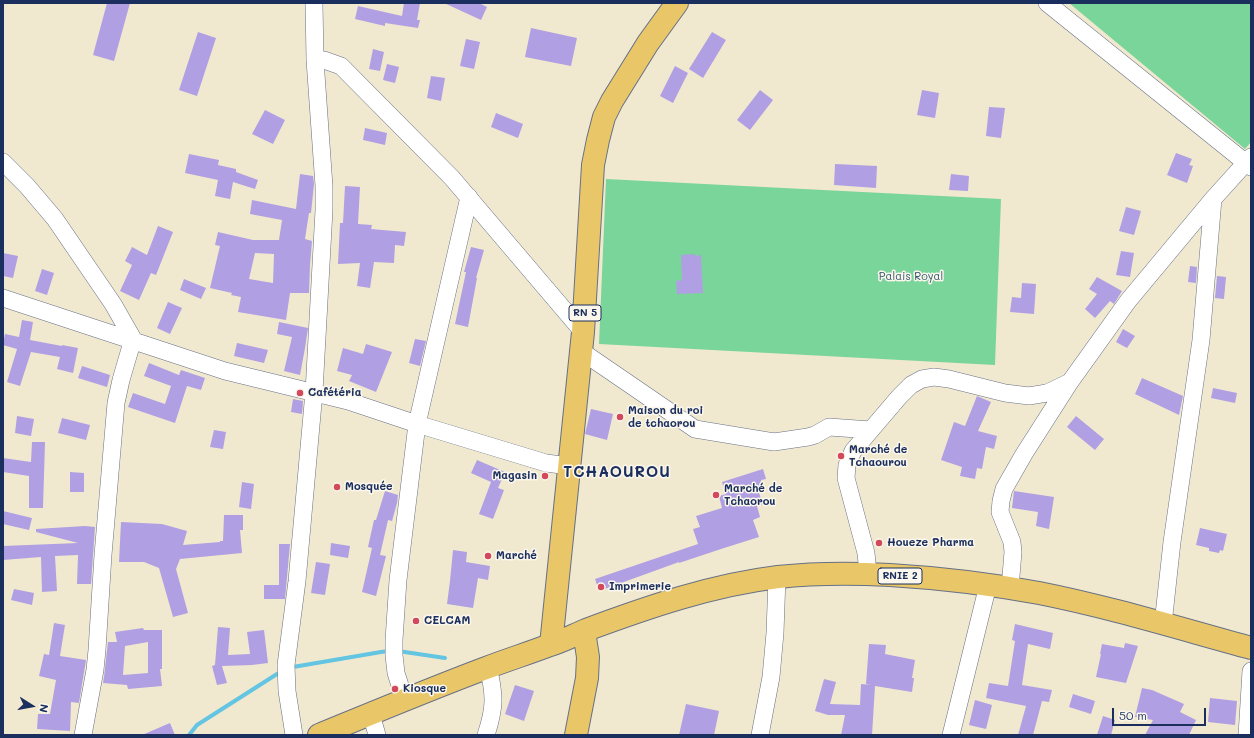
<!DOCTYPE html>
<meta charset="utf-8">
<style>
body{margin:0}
#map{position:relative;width:1254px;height:738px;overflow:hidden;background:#f1e9cf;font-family:Mali,sans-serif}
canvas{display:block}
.frame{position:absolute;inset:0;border:4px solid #1b2f5e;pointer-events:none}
.north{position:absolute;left:12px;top:686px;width:40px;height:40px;-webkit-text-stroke:3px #fbf7ec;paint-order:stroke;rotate:101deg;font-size:11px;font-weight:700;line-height:16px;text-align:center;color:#1b2f5e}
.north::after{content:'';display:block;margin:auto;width:14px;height:18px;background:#1b2f5e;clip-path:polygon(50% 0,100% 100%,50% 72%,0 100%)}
.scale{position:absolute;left:1112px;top:708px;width:94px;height:18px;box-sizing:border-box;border:2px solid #1b2f5e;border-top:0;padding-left:5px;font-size:12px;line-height:14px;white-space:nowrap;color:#1b2f5e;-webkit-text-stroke:3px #fbf7ec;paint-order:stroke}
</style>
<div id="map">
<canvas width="1254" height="738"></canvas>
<div class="frame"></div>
<div class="north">N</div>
<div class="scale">50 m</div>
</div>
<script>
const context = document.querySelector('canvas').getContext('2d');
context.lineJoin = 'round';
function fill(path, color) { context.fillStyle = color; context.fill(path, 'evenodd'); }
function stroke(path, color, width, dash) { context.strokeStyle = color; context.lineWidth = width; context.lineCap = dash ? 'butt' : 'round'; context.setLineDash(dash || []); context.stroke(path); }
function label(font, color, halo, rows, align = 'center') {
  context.font = font + ' Mali,sans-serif'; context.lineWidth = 3; context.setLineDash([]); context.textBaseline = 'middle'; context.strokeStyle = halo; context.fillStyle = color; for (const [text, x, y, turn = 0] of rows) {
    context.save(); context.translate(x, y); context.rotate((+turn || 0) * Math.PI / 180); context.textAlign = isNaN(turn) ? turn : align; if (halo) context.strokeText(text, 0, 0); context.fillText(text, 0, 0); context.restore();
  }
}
fill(new Path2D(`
 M1069,3H1251V142L1245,149Z
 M606,179L1001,199L995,365L599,344Z`), '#7ad59b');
stroke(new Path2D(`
 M398,651L445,658
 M293,667L381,652L389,651
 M189,735L197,725L277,674`), '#63c5e1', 4);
fill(new Path2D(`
 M107,3H130L114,61L93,55Z
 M404,3H420L417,20H420L418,28L385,23V26L355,19L358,6L402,16Z
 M444,3H479L487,7L481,20Z
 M531,28L577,38L571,66L525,57Z
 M198,32L216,38L197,96L179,90Z
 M712,32L726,40L703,78L689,69Z
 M466,39L480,42L474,69L460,66Z
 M373,49L384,52L380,71L369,69Z
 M387,64L399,67L395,83L383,80Z
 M675,66L688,73L673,103L660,96Z
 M431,76L445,78L441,101L427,98Z
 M760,90L773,100L750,130L737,120Z
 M922,90L939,93L935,118L917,115Z
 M989,107L1005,108L1001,138L986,136Z
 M265,110L285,120L273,144L252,134Z
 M496,113L523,124L518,138L491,127Z
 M365,128L387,133L385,145L363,140Z
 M1176,153L1192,159L1189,165L1193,166L1187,183L1167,175Z
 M189,154L219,160L218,165L236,169V172L258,180L255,189L233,182L230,199L215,196L218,180L185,173Z
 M835,164L877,166L876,188L834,185Z
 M300,174L313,176L314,184L311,213H309L305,239L312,241L310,265L309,293H290L286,320L238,312L241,297L231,295L232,293L210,288L220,246L215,245L218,232L253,240H279L282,220L250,214L252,200L296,209ZM255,253L274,254L273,283L249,279Z
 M951,174L969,176L968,191L949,190Z
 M345,186L360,187L358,224L372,225L371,229L406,232L404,246L395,245L394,263L374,262L370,288L357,286L360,263L338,264L340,223H343Z
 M1126,207L1141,211L1134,235L1119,231Z
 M158,226L173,232L156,275L151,273L139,300L120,291L132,265L125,261L132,247L147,255Z
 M471,247L484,250L476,278H477L468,327L455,324L466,272H464Z
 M1121,251L1134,253L1130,277L1116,275Z
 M3,253L18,256L13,278L3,276Z
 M695,254V256L701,255L703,293L677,294L676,281L682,280L681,255Z
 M1190,266L1197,267L1196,283L1188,282Z
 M42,269L54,273L47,295L35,291Z
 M1217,276L1226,277L1224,299L1215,298Z
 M1097,277L1122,291L1114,304L1110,301L1095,318L1085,309L1097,294L1089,289Z
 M184,279L206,288L201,299L180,290Z
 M1022,283L1036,284L1034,314L1010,312L1012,297L1021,298Z
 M168,302L182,308L170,334L157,328Z
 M22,320L33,322L30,340L62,346V345L78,348L73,373L57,369L60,357L31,352L20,386L7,382L17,349L3,345V344L5,334L19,337Z
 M279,322L308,328L305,348L300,375L284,371L292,337L277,334Z
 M1123,329L1135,336L1127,348L1116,342Z
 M415,339L426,341L420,366L409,363Z
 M237,343L268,350L264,363L234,356Z
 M366,344L392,352L376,392L349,381L352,375L337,371L343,348L363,354Z
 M149,363L179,375L181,370L205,378L201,390L187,386L175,423L128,407L133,393L165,404L171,386L144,376Z
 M82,366L110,375L107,387L78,378Z
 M1142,378L1183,396L1179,415L1135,394Z
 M1213,388L1237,393L1235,403L1211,398Z
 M977,396L991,402L978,431L997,436L994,449L986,447L982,469L977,468L975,479L960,476L962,467L941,460L954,422L965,426Z
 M293,399L303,401L302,414L291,412Z
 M591,409L613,414L607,440L585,434Z
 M17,416L34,419L31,436L15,433Z
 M1076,416L1104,439L1095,450L1067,427Z
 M62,418L90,425L86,440L58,433Z
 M214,430L226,432L223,449L210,447Z
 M32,442H45L43,508H29V476L3,472V458L31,462Z
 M477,460L505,472L498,488L504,490L493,519L479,514L491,482L471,473Z
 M763,469L766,479L761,480L764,491L759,493L763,504L757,506L760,517L753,520L759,537L721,549L679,563V562L599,591L595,579L698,544L693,529L700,527L696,516L722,508L719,496L726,494L722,482Z
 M70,472L84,473V492H70Z
 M242,482L254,484L251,509L239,507Z
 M385,491L398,495L397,503L392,521L388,520L380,555L386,556L376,596L362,592L372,548L368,547L374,520H376Z
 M1014,491L1054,497L1049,529L1036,526L1038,512L1012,508Z
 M3,511L32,518L29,530L3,524Z
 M224,515H243V530H240L242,553L180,559L176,569L188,613L173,617L159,568L144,562H119L121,522L162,524L187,531L183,545L220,542V541H223Z
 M85,526L95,527L91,584H77L78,555L55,556L57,591L42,592L41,557L3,560V546L78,543L36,532V529Z
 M1200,528L1227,534L1223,551L1220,550L1219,553L1209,551V548L1196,545Z
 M331,543L350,546L348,558L330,555Z
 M279,544H290L285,599H264V585H279Z
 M453,550L467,552L466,562L490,566L488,580L478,578L473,608L447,604L450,581Z
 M316,562L330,564L325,595L311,593Z
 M14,589L34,593L32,605L11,600Z
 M54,623L65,625L60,656L86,660L79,703L71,702L70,731L37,729L38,714H50L56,680L39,676L44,654L49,655Z
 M1015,624L1053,633L1050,649L1028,644L1022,685L1052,690L1049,702L1042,701L1033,735H1018L1026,706L986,698L989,683L1008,686L1015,641L1012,640Z
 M218,627L230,628L228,655L250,654L247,632L264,630L268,663L252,665L222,666L227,683L217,685L212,666L215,665Z
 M143,628L144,630H162V669H160L162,686L128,689L127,685L103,683L104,677H105H104L108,642H117L115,632ZM148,642V673L123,675L125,646Z
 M1125,643L1138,646L1126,683L1096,677L1101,654H1100L1102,644L1124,648Z
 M869,644L886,645L885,654L915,660L912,678H914L912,692L875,686L872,735H841L845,715H828L815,711L824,679L836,682L830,704L860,705L861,684L871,685L866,684Z
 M515,685L534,691L524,721L505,714Z
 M1142,688L1152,690L1184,704L1180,712L1196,720L1189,735H1145L1153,720L1135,717Z
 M1073,694L1095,701L1091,714L1069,707Z
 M1210,698L1237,701L1235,725L1208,722Z
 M975,700L992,705L986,729L969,725Z
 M686,704L719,711L714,735H679Z
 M1103,716L1115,720L1111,735H1097Z
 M170,723L175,735H142Z`), '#b09fe3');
const minor = new Path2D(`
 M1047,3L1251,167
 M315,60H324L341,66L452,178L583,332
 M3,162L27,186L55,219L113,304L133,339L121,380L116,403L103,555L97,650L95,670L83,735
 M3,298L225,371L348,401L417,424L546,463L569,466
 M581,351L695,429L774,442L808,437L815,435L829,427L871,430
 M867,574V563L866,553L846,478L847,465L853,451L899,397L911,385L922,379L934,377L949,379L1005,393L1029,396L1047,393L1070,382
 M1010,588L1013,552L1012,542L1000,512L1001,501L1004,489L1024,454L1070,382L1128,301L1213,199L1251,157
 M1163,624L1172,542L1201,340L1213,199
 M405,701L396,673L394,655V640L398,580L417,424L469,197
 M371,714L377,735
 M294,735L287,691L286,665L297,581L314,392L324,210V186L315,60L314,3
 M486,735C495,708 495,695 488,667
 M760,735L771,677L775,633L777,577
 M951,735L988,585
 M1247,735L1251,671`);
const major = new Path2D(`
 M551,645L583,332L593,165L598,140L604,117L612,101L648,43L677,3
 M319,735C375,712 430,689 486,668C507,660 529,653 550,645C563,641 574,635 586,630C648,607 712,585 778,577C815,573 852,573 890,575C940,578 990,584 1039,593C1110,607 1181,629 1251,648
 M576,735L587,678L588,657L584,631`);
stroke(minor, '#667086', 18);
stroke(major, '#667086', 24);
stroke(minor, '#fff', 17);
stroke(major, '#e9c769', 22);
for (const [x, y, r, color] of [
 [300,393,4,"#d1495b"],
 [620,417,4,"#d1495b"],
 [841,456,4,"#d1495b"],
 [545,476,4,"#d1495b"],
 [337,487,4,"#d1495b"],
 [716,495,4,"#d1495b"],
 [879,543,4,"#d1495b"],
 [488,556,4,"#d1495b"],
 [601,587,4,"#d1495b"],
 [416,621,4,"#d1495b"],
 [395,689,4,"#d1495b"]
]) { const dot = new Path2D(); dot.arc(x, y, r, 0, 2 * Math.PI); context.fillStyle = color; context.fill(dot); stroke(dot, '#fbf7ec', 1.5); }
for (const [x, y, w] of [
 [585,313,32],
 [900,576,44]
]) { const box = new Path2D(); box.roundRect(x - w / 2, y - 8, w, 16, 3); context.fillStyle = '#fbf7ec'; context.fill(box); stroke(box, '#1b2f5e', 1); }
label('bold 10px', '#1b2f5e', null, [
 ["RN 5",585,313],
 ["RNIE 2",900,576]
]);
label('11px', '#33586d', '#fbf7ec', [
 ["Palais Royal",911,277]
]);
label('bold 11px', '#1b2f5e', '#fbf7ec', [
 ["Cafétéria",308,393],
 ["Maison du roi",628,411],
 ["de tchaorou",628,424],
 ["Marché de",849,450],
 ["Tchaourou",849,463],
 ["Magasin",537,476,"right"],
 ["Mosquée",345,487],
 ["Marché de",724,489],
 ["Tchaorou",724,502],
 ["Houeze Pharma",887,543],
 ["Marché",496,556],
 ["Imprimerie",609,587],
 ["CELCAM",424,621],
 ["Kiosque",403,689]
], 'left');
context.letterSpacing = '1px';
label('bold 15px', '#1b2f5e', '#fbf7ec', [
 ["TCHAOUROU",617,472]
]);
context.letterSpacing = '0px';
</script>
